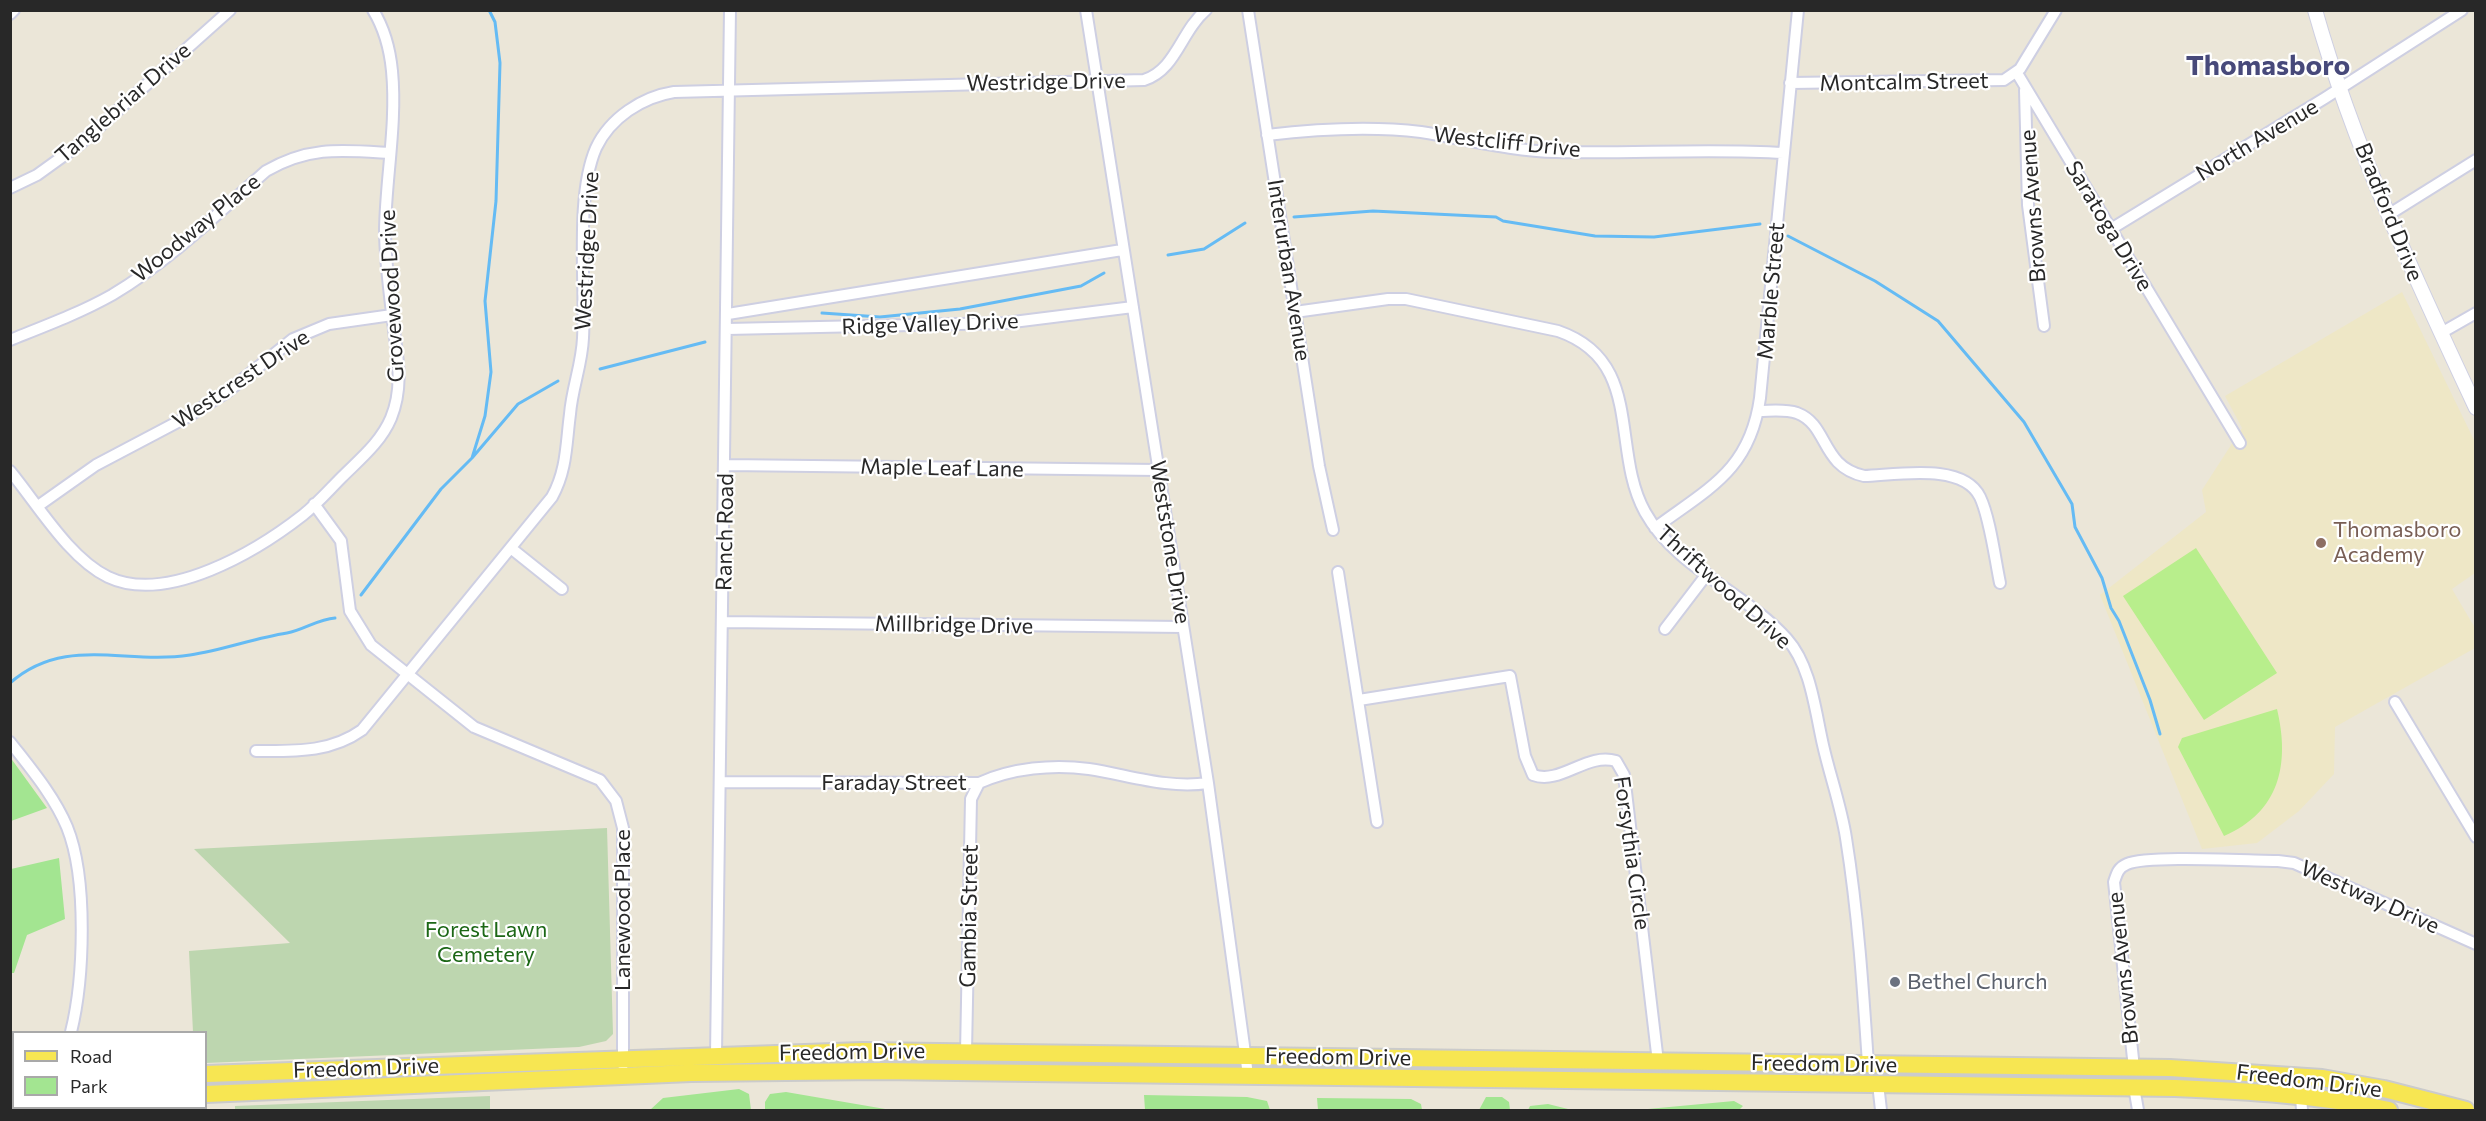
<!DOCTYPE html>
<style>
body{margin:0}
#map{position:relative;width:2486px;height:1121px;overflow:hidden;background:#ebe6d8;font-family:Commissioner,sans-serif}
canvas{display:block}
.frame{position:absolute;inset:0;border:12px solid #282828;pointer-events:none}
.legend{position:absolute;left:12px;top:1031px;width:195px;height:78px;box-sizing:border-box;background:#fff;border:2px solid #a9a9a9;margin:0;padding:8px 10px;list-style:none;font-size:18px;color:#282828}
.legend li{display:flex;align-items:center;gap:12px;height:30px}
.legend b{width:30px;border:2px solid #a9a9a9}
</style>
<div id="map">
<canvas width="2486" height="1121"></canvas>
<div class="frame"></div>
<ul class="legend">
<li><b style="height:8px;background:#f7e652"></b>Road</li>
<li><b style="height:16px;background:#a3e591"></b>Park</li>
</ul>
</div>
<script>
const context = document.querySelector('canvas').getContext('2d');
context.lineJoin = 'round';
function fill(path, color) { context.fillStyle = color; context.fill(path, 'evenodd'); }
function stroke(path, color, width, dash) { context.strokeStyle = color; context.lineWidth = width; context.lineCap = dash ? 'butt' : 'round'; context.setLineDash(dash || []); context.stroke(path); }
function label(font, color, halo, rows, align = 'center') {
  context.font = font + ' Commissioner,sans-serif'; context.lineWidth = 4.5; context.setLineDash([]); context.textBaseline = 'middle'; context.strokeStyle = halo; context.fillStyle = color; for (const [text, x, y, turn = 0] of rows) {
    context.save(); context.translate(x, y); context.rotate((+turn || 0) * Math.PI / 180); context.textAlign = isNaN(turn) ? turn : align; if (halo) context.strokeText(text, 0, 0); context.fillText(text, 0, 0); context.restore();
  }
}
fill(new Path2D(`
 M2402,292L2475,442V573L2452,589L2475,628V648L2335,727L2334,774L2299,811L2257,843L2202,849L2100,595L2206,512L2202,490L2242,428L2225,396Z`), '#eee7c6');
fill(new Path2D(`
 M10,757L47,808L11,821H10Z
 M59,858L65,919L27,935L14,973H11V869Z
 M739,1089L749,1094L751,1110H650L663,1098Z
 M786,1092L891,1110H765V1102L770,1094Z
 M1144,1095L1247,1097L1267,1101L1270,1110H1145Z
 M1486,1097H1502L1509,1102L1510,1110H1479Z
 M1317,1098L1411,1099L1421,1104L1422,1110H1318Z
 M1734,1101L1743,1106L1739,1110H1637Z
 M1548,1104L1568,1109L1569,1110H1528L1530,1106Z`), '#a3e591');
fill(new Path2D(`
 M607,828L613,1034L606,1041L579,1047L206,1063V1032H193L189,951L290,943L194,849Z
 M490,1096V1110H235V1106Z`), '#bdd6af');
fill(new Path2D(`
 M2196,548L2277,673L2204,720L2123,596Z
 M2277,709C2290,764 2280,812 2224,836L2178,747L2182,738Z`), '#b8ee8c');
stroke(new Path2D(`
 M1294,217L1373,211L1496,217L1503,221L1595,236L1654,237L1760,224
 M1788,236L1875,281L1938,321L2024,422L2072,504L2075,527L2102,578L2111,608L2119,621L2150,700L2160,734
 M1168,255L1204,249L1245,223
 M822,313L880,317L960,309L1081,286L1104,273
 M600,369L705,342
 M472,458L485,416L491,372L485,301L496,201L500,63L495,22L489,10
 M361,595L441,489L472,458L518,404L558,381
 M10,683C65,635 124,665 190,655C223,650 255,638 287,633C304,630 318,619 335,618`), '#65bbf4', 3);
const minor = new Path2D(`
 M1086,10L1208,783L1248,1075
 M1248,10L1319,466L1333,530
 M10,14L14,10
 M2017,73L2240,443
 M1790,83L2004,80L2020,69L2056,10
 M2025,90L2028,205L2044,326
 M1267,135C1318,129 1370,126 1421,132C1466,139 1511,151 1556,152C1632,154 1708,148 1784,153
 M10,188L37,175L80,144L230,10
 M2388,215L2476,160
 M2111,229L2325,98L2462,10
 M1295,312L1388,299H1406L1558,331C1645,361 1610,449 1645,512C1676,568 1745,592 1787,639C1811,666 1815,710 1823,745C1830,776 1841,806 1846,838C1858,913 1863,988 1868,1064
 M728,314L1122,250
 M727,329L1005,323L1133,307
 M2441,333L2476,313
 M10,340C45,326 80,313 112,295C169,261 217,214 266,171C309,146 342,150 389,153
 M1759,411C1771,411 1785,409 1797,413C1829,425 1820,466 1864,476C1896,475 1963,462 1980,497C1990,518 1995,559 2000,583
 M726,465L1158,470
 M10,471C38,505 69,558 108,577C167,605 257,551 303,515C317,504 329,490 342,477C360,459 381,442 391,418C402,391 399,365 395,338C391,302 385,266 385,229C386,177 397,123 392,71C390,50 384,28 373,10
 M314,504L341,541L350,611L371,645L474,727L600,780L616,801L623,828V1065
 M38,506L96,465L187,417L227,392L293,339L329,324L392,315
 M1655,528C1709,488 1750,470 1760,398L1798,10
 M512,549L562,589
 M1338,572L1377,822
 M724,622L1183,627
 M1665,629L1707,574
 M1359,700L1510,676L1525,756L1533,775C1561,785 1587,752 1616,761L1624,775L1658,1062
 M2395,702L2476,837
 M10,742C31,769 54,796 67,827C88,879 84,979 71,1032
 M256,751C294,751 330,753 362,730L552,497C567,470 566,444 570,414C572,388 582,364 583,338C586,284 575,196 596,148C610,118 642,97 674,92L1144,80C1176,70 1181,31 1206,10
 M721,782L979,783C1012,768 1053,764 1089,769C1129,775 1167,789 1208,783
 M966,1052L971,799L979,783
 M716,1054L730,10
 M2134,1068L2114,882C2117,873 2118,868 2127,864C2148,855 2250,861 2278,861L2294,863L2476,944
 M1878,1084L1881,1110
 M2134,1087L2138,1110
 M2301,1097L2302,1110`);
const tertiary = new Path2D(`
 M2315,10C2354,148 2415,278 2476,408`);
const primary = new Path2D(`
 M206,1074L862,1051L2170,1068L2322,1078L2384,1089L2466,1110
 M10,1079H14
 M206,1094L691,1073L881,1071L2175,1088C2247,1091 2319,1095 2389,1110
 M10,1099H14`);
stroke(minor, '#cecfe2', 14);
stroke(tertiary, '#cecfe2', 16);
stroke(primary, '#cbcbcb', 20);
stroke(minor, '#fff', 10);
stroke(tertiary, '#fff', 14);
stroke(primary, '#f7e652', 16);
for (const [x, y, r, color] of [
 [2321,543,6,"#8d6e63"],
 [1895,982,6,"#6b7280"]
]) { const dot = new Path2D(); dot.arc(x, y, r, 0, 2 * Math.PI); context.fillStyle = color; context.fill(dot); stroke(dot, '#fff', 2); }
label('22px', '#282828', '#fff', [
 ["Westridge Drive",1046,82,-1],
 ["Montcalm Street",1904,82,-1],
 ["Tanglebriar Drive",123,103,-41],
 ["North Avenue",2257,140,-31],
 ["Westcliff Drive",1507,142,6],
 ["Browns Avenue",2033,206,-94],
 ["Bradford Drive",2389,212,68],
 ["Saratoga Drive",2109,226,59],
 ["Woodway Place",196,228,-39],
 ["Westridge Drive",587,251,-87],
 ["Interurban Avenue",1289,270,81],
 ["Marble Street",1771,291,-85],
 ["Grovewood Drive",392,296,-93],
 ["Ridge Valley Drive",930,324,-2],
 ["Westcrest Drive",241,379,-34],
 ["Maple Leaf Lane",942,468,1],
 ["Ranch Road",725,532,-89],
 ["Weststone Drive",1170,542,81],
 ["Thriftwood Drive",1724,587,42],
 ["Millbridge Drive",954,625,1],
 ["Faraday Street",894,783],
 ["Forsythia Circle",1632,853,82],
 ["Westway Drive",2370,897,24],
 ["Lanewood Place",623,910,-90],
 ["Gambia Street",969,916,-89],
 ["Browns Avenue",2123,968,-96],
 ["Freedom Drive",852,1052,-1],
 ["Freedom Drive",1338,1057,1],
 ["Freedom Drive",1824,1064,1],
 ["Freedom Drive",366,1068,-2],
 ["Freedom Drive",2309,1081,7]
]);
label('22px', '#785e54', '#fff', [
 ["Thomasboro",2333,530],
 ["Academy",2333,555]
], 'left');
label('22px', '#1c6716', '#fff', [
 ["Forest Lawn",486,930],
 ["Cemetery",486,955]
]);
label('22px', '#5b616d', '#fff', [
 ["Bethel Church",1907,982]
], 'left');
label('bold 28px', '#47497a', '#fff', [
 ["Thomasboro",2268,66]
]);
</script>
